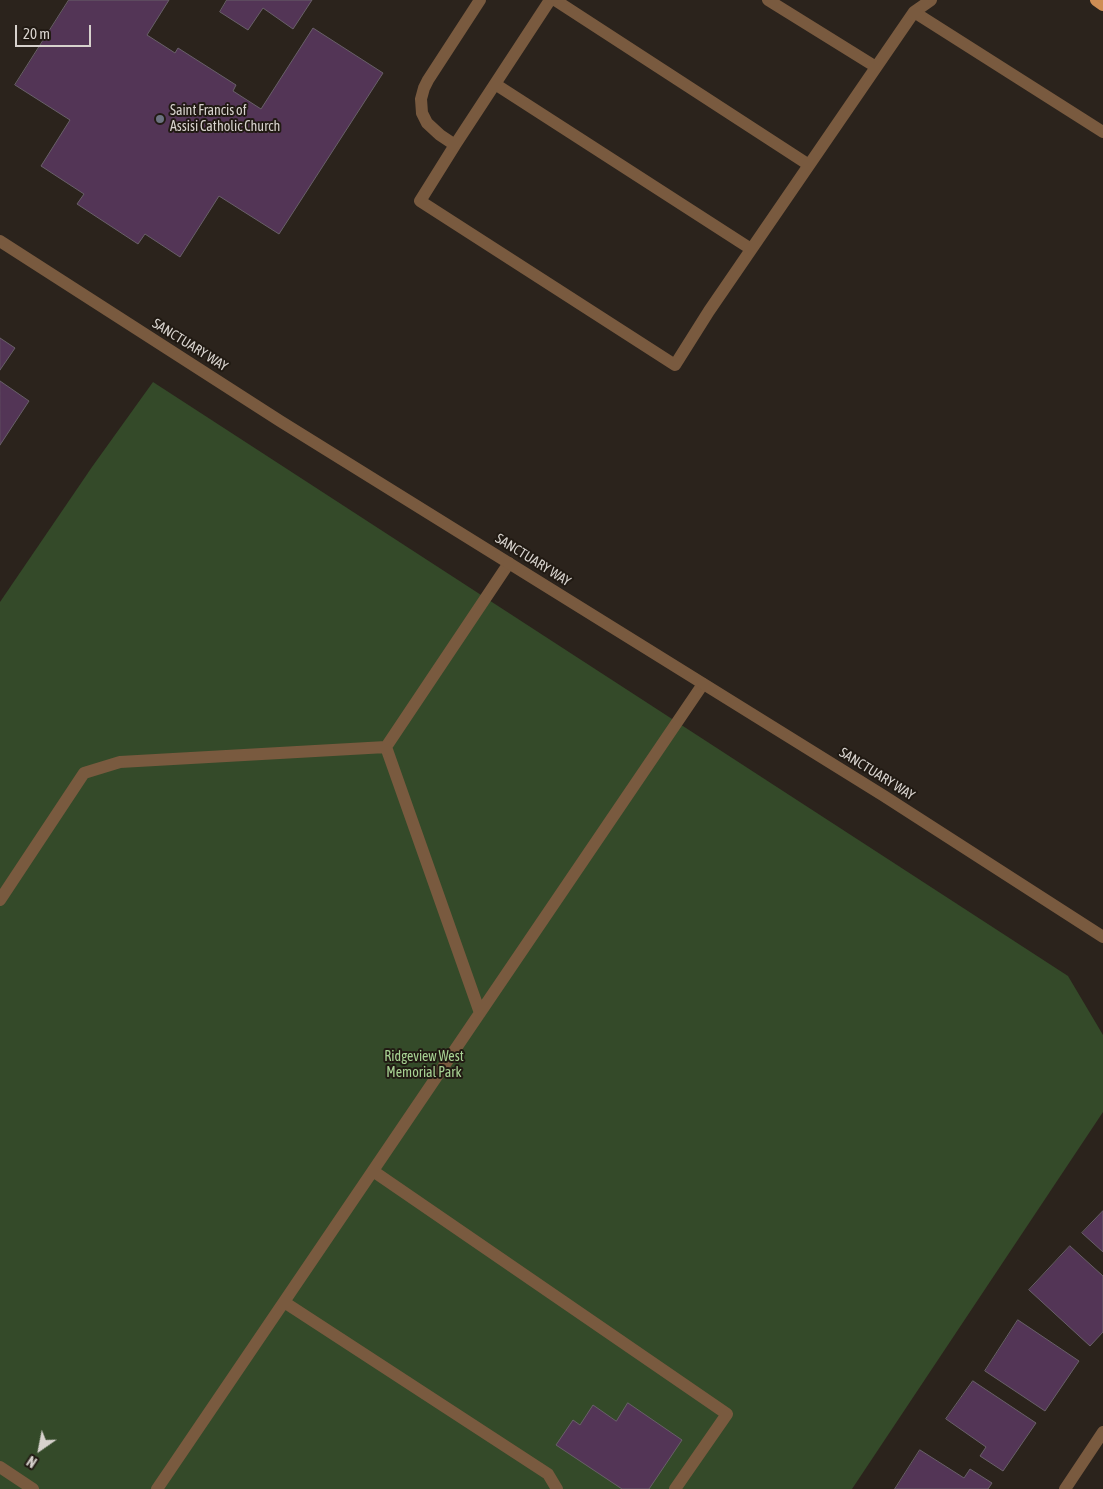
<!DOCTYPE html>
<style>
body{margin:0}
#map{position:relative;width:1103px;height:1489px;overflow:hidden;background:#2b231c;font-family:"Asap Condensed",sans-serif}
canvas{display:block}
.north{position:absolute;left:15px;top:1424px;width:50px;height:50px;-webkit-text-stroke:4px #211a13;paint-order:stroke;rotate:213deg;font-size:14px;font-weight:700;line-height:20px;text-align:center;color:#d7d2cd}
.north::after{content:'';display:block;margin:auto;width:18px;height:22px;background:#d7d2cd;clip-path:polygon(50% 0,100% 100%,50% 72%,0 100%)}
.scale{position:absolute;left:15px;top:25px;width:76px;height:22px;box-sizing:border-box;border:2px solid #d7d2cd;border-top:0;padding-left:6px;font-size:15px;line-height:18px;white-space:nowrap;color:#d7d2cd;-webkit-text-stroke:4px #211a13;paint-order:stroke}
</style>
<div id="map">
<canvas width="1103" height="1489"></canvas>
<div class="north">N</div>
<div class="scale">20 m</div>
</div>
<script>
const context = document.querySelector('canvas').getContext('2d');
context.lineJoin = 'round';
function fill(path, color) { context.fillStyle = color; context.fill(path, 'evenodd'); }
function stroke(path, color, width, dash) { context.strokeStyle = color; context.lineWidth = width; context.lineCap = dash ? 'butt' : 'round'; context.setLineDash(dash || []); context.stroke(path); }
function label(font, color, halo, rows, align = 'center') {
  context.font = font + ' "Asap Condensed",sans-serif'; context.lineWidth = 4; context.setLineDash([]); context.textBaseline = 'middle'; context.strokeStyle = halo; context.fillStyle = color; for (const [text, x, y, turn = 0] of rows) {
    context.save(); context.translate(x, y); context.rotate((+turn || 0) * Math.PI / 180); context.textAlign = isNaN(turn) ? turn : align; if (halo) context.strokeText(text, 0, 0); context.fillText(text, 0, 0); context.restore();
  }
}
fill(new Path2D(`
 M153,382L1068,976L1103,1035V1112L852,1489H0V602L92,467Z`), '#344a29');
const building = new Path2D(`
 M69,0H169L147,35L175,53L178,48L236,85L233,91L261,109L313,28L383,73L279,234L219,196L180,257L145,234L138,244L77,204L84,194L41,166L70,120L15,85Z
 M227,0H312L293,29L263,8L248,30L220,12Z
 M0,338L15,348L0,370Z
 M0,381L29,401L0,445Z
 M1103,1211V1252L1082,1233Z
 M1070,1246L1103,1276V1332L1090,1346L1029,1290Z
 M1018,1320L1079,1361L1045,1411L985,1371Z
 M973,1381L1036,1423L1003,1471L980,1456L986,1447L946,1419Z
 M628,1403L682,1440L649,1489H622L556,1445L573,1420L580,1425L593,1405L616,1421Z
 M920,1450L964,1478L970,1469L992,1483L988,1489H895Z`);
fill(building, '#533556');
stroke(building, '#696069', 1);
stroke(new Path2D(`
 M480,0L428,80L424,88L421,99L422,113L427,123L440,135L455,145L420,201L675,365L709,311L914,12L931,0
 M555,0L809,165
 M768,0L876,67
 M914,12L1103,132
 M495,84L751,249
 M455,145L550,0
 M386,747L480,1013
 M0,900L84,773L120,762L386,747L509,563
 M373,1171L727,1414L675,1489
 M284,1302L548,1474L557,1489
 M0,1467L33,1489
 M157,1489L703,684`), '#795a3f', 12);
stroke(new Path2D(`
 M0,241L280,421L884,796L1103,937
 M1065,1489L1103,1432`), '#795a3f', 12);
stroke(new Path2D(`
 M1096,0L1103,5`), '#ce8d54', 12);
for (const [x, y, r, color] of [
 [160,119,5,"#6b7280"]
]) { const dot = new Path2D(); dot.arc(x, y, r, 0, 2 * Math.PI); context.fillStyle = color; context.fill(dot); stroke(dot, '#211a13', 2); }
label('14px', '#d7d2cd', '#211a13', [
 ["Saint Francis of",170,111],
 ["Assisi Catholic Church",170,127]
], 'left');
label('14px', '#d7d2cd', '#211a13', [
 ["SANCTUARY WAY",190,345,32],
 ["SANCTUARY WAY",533,560,32],
 ["SANCTUARY WAY",877,774,32]
]);
label('14px', '#a7d293', '#211a13', [
 ["Ridgeview West",424,1057],
 ["Memorial Park",424,1073]
]);
</script>
